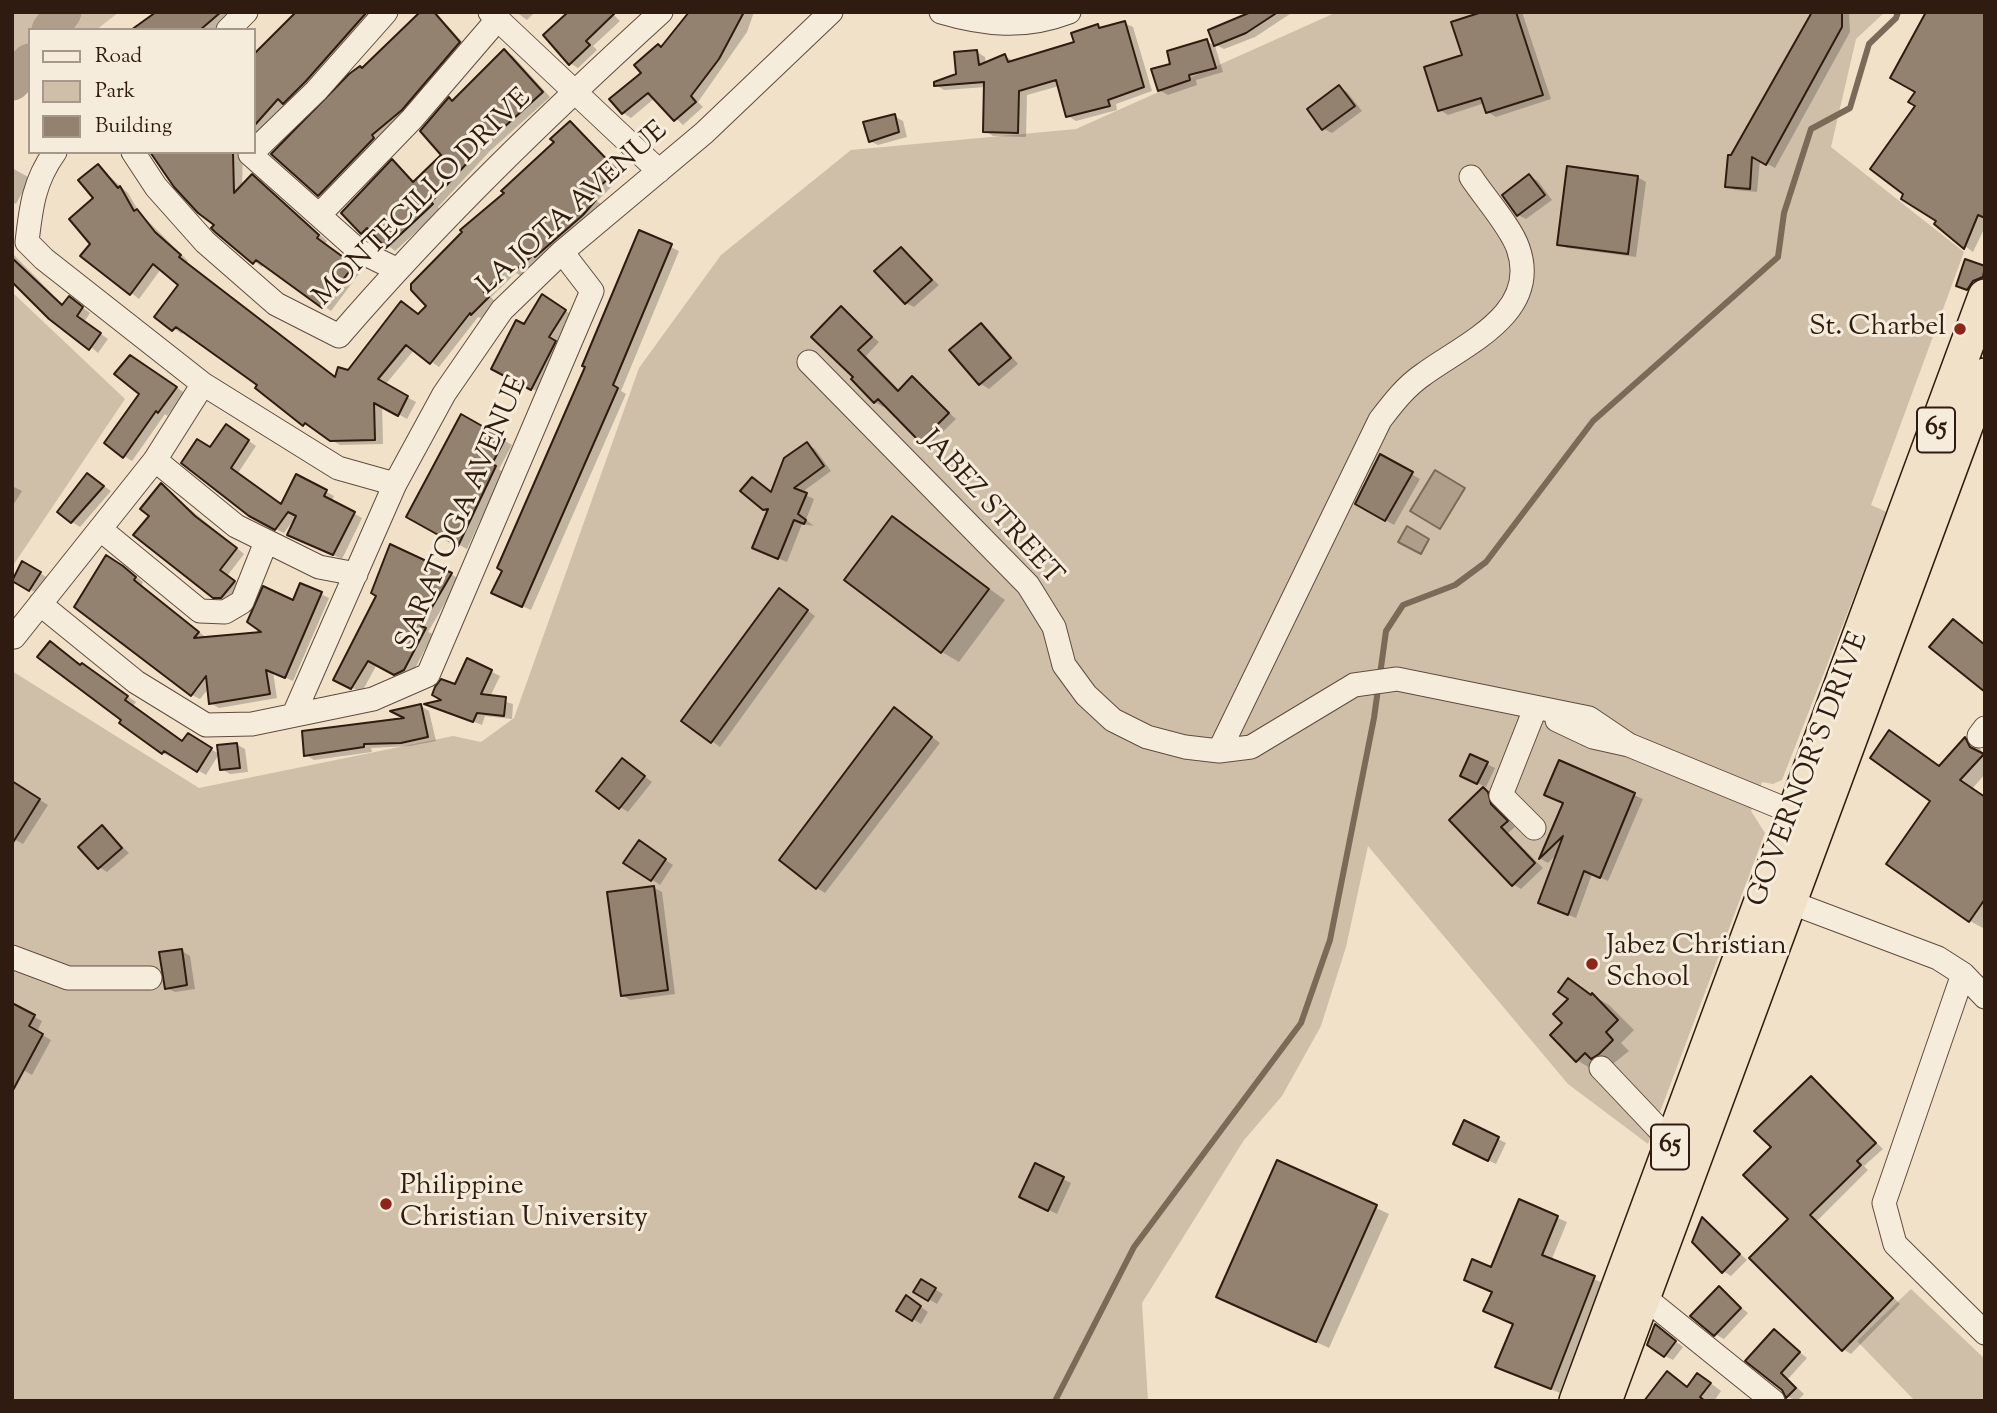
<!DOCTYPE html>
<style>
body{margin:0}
#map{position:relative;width:1997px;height:1413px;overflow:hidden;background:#f0e1c8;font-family:"Sorts Mill Goudy",serif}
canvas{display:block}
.frame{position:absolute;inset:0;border:14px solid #301b10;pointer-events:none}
.legend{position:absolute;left:28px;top:28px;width:228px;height:126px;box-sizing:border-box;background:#f5ecdb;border:2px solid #a6988a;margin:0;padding:9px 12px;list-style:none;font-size:21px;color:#301b10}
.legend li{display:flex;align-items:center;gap:14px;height:35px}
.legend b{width:35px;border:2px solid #a6988a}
</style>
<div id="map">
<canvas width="1997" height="1413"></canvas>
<div class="frame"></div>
<ul class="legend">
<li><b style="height:9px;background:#f5ecdb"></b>Road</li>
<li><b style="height:19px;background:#cfbfa9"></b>Park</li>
<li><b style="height:19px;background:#948270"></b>Building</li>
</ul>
</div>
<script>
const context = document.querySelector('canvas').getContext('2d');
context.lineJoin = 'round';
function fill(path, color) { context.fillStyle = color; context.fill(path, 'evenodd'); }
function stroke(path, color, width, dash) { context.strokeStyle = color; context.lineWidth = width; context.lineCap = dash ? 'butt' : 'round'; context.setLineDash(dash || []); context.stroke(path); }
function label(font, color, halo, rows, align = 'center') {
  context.font = font + ' "Sorts Mill Goudy",serif'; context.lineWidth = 6; context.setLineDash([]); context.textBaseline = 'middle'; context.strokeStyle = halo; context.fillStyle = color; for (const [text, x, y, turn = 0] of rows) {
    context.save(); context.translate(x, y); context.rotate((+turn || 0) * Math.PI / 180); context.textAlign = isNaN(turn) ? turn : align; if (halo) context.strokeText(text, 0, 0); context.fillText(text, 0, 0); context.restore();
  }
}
fill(new Path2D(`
 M12,12H119L96,30H30V79L12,96Z
 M1337,12H1885L1856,39L1831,147L1964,252L1871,505L1887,512L1782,780L1773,784L1762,782L1751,811L1765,833L1648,1144L1568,1084L1368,846L1346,947L1321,1026L1282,1096L1244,1140L1142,1303L1148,1401H12V671L199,788L453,736L481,742L514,718L639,368L721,255L851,150L1076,129Z
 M12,292L125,399L12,567Z
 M1911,1289L1985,1359V1401H1915L1857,1341Z`), '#cfbfa9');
const water = new Path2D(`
 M1435,470L1465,488L1440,529L1410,511Z
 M1407,526L1429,539L1421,554L1398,542Z`);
fill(water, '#af9e89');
stroke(water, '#7c6a59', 2);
fill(new Path2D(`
 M159,12H233L213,30H134Z
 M292,12H379L292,107L286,104L254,140V56L293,17Z
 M422,12H435L467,47L327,199L319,194L351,76L390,45Z
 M516,12H535L527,20Z
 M611,12L620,21L593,46L597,50L578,68L570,63L546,35Z
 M703,12H754L747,32L698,102L703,107L683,125L655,98L631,118L623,113L643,74L662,49Z
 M1256,12H1293L1255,37L1224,49L1216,45Z
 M1488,12H1522L1551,99L1496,117L1488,112L1485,103L1448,115L1440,110Z
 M1812,12H1849L1850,32L1775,168L1760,160L1757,192L1735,190L1727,186L1731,157Z
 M1985,12V227L1973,252L1936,224Z
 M1124,23L1133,27L1152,91L1116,104L1117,110L1076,121L1068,116L1059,86L1027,95L1026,137L993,136L985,131L986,87L944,90L936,85L958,75L977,52L985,57L986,64L1005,56L1013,61L1076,43L1097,26L1102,29Z
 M1207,41L1215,46L1223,72L1196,80L1197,85L1168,95L1159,90L1172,65Z
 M505,51L513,56L550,97L490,151L438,207L440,210L395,251L374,234L370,237L362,233L393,162L415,182L444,155L454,102Z
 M1339,87L1347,92L1362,111L1332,133L1324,129Z
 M894,116L903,121L907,137L878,145L870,141Z
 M570,123L624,175L597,201L603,206L523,277L516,273L491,297L496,303L481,318L478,317L439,367L414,350L385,385L416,402L407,419L382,405L383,444L340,445L304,424L257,388L260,385L185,331L182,334L156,316L180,285L161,269L139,299L83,255L92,244L98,166L128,193L139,212L188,261L186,263L337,378L419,316L506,194L556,142Z
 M152,152H243L242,187L252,177L260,181L327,241L325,244L361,271L331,311L264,264L262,267L236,248L176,185Z
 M12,168L30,178L16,204L12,202Z
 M1529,176L1538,181L1552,200L1526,219L1518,215Z
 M1637,177L1646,182L1636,257L1567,248L1559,244Z
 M639,232L679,251L621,391L626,394L531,610L501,597Z
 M901,249L939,285L914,307L906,303Z
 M12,253L64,306L77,303L90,313L84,322L108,339L98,353L12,279Z
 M1966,261L1985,268V284L1976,293L1966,290Z
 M543,297L574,316L556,343L563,347L540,393L494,368Z
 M841,309L879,342L866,356L900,391L913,379L956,419L929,445L886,404L883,407L875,402L855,377Z
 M981,325L989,330L1018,364L989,389L981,384L952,350Z
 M139,362L185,393L167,416L165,414L132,461L124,456L141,393Z
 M462,416L512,445L499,469L503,472L467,549L408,517Z
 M235,431L256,446L238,473L282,505L297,476L334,496L332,501L362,518L342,559L297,539L294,519L284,533L261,522L211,449Z
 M807,444L815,449L831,471L801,493L814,499L806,520L814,526L802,524L787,562L763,552L769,511L764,508Z
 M1381,457L1420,479L1394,525L1357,504Z
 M88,475L111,491L80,527L72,522Z
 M161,485L244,554L227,576L242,587L230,602L214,596L151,515Z
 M12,486L22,491L12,507Z
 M892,519L1005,600L959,662L942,652Z
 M106,557L132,573L143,582L141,586L208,639L265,634L294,602L321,594L329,598L293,681L273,672L277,698L219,708L210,703L209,688L200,699L192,695Z
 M23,563L48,578L38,594L13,579Z
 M451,574L459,579L428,632L433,634L412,674L403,678L377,664L362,692L343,684Z
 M787,595L815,616L720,747L684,721Z
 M51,643L136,702L133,706L183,743L188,735L219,754L206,775L173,755L171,757L163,753L40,656Z
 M468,660L500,676L490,697L513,704L512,719L485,716L482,725L429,705L446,701Z
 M421,706L429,711L436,741L410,746L371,748L372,752L314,760L306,755L409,719Z
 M895,709L940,743L825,893L817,888Z
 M1966,739L1978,746L1985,756V774L1972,789L1985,798L1983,928L1970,921L1932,800L1903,740L1940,767Z
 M236,744L245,749L248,772L230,774L222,769Z
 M623,760L652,782L628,812L620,807Z
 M1560,763L1643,799L1608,881L1592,874L1576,918L1540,903L1559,852L1548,863L1541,859L1564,803Z
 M1487,764L1495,768L1486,787L1470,780Z
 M12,782L48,805L23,844L12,838Z
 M1483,789L1496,799L1499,811L1515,827L1508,833L1543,868L1521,889L1513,884Z
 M102,827L129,853L107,872L99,867Z
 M647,847L673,865L660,885L626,862Z
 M653,887L662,892L675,994L630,1000L622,995Z
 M182,951L190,956L195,989L175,992L166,988Z
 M1568,981L1609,1005L1634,1030L1621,1043L1629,1051L1609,1067L1593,1070L1577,1060L1565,1023L1571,999Z
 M12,1005L42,1021L37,1032L51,1040L32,1075L16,1066Z
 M1811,1078L1883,1149L1864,1166L1868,1170L1817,1221L1900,1304L1851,1354L1843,1349L1791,1219L1773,1147Z
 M1498,1139L1506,1143L1496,1164L1463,1148Z
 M1278,1162L1389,1214L1329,1348L1219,1297Z
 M1063,1179L1071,1183L1057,1214L1030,1201Z
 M1520,1202L1567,1222L1551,1261L1603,1283L1560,1393L1507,1371L1514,1324L1493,1292L1492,1270Z
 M1703,1220L1747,1260L1731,1276L1723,1271Z
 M922,1281L943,1294L937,1304L915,1291Z
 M1719,1289L1748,1313L1724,1339L1715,1334Z
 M914,1302L928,1312L921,1324L898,1310Z
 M1656,1327L1683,1347L1673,1360L1665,1356Z
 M1774,1331L1807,1358L1788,1379L1804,1394L1797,1401L1788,1397L1783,1389Z
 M1667,1373L1688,1387L1709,1382L1721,1391L1714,1401H1646Z`), '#0003');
stroke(new Path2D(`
 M1055,1401L1134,1247L1301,1023L1330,940L1374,718L1386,631L1403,605L1455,585L1486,562L1593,421L1778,257L1784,213L1811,129L1850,108L1869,44L1896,18L1898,12`), '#7c6a59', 6);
stroke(new Path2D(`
 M50,30L63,12
 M12,82L30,62`), '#af9e89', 37);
const building = new Path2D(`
 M156,12H221L200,30H131Z
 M296,12H367L306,81L283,104L278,99L254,126V54Z
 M420,12H434L460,42L402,110L372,135L374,138L318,196L271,154L349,74L360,66L362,68Z
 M568,12H616L586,41L590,45L569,65L543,35Z
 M689,12H744L719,59L691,96L696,102L674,121L648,93L622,114L609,99L641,73L634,65L658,44L661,47Z
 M1251,12H1278L1246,33L1214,46L1208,30Z
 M1482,12H1516L1543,95L1486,113L1481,98L1438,111L1424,67L1462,55L1451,22Z
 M1812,12H1842V27L1766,165L1752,157L1750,189L1725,187L1728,155H1731Z
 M1926,12H1985V218L1978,215L1964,249L1934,224L1936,221L1901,199L1903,194L1870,169L1915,106L1908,102L1915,92L1890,78Z
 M1125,21L1144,87L1108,100L1110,106L1066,117L1056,80L1019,91L1018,133L983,132L984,82L934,86V82L956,74L954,52L977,50L979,65L1005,54L1008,62L1074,42L1071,33L1098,24L1099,28Z
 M1207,39L1216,68L1189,75L1190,80L1158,91L1151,69L1170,64L1167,51Z
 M504,49L543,92L482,147L431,202L433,204L386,248L367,228L361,234L341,213L392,159L413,182L441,155L420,131L449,97L452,101Z
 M1339,85L1355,106L1322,130L1307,109Z
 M895,114L899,132L869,142L863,122Z
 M570,121L617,170L590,196L596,200L583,215L535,257L533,255L513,273L508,268L484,292L489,297L471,315L470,313L430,364L406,345L378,379L408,396L398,416L374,403L375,440L330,441L305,423L303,426L255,388L257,385L176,327L172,331L154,317L178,285L153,264L130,295L80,256L90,244L69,219L93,198L78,180L98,164L118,188L120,186L134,211L137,209L155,232L181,255L179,257L335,377L338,367L348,370L401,301L418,314L426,306L411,290V284L462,232L460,230L504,193L501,191L554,142L550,139Z
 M150,152H233L234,193L252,174L319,235L317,238L354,265L322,308L256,260L253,264L215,232L211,228L214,225L198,213L174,187Z
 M1567,166L1638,176L1628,254L1557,245Z
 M1529,174L1545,195L1517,216L1502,195Z
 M639,230L672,244L613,385L618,388L522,607L491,593L502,571L497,568L585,367L582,366Z
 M901,247L932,280L905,304L874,271Z
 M12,258L62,305L69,296L83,307L77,316L101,333L89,350L49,319L12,282Z
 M1965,259L1985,266L1983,277L1973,281L1967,290L1956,286Z
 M542,294L566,310L549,337L556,341L531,390L491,369L516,320L524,324Z
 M841,306L872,337L858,350L898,391L912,376L949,413L920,442L878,399L874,403L851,379L853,377L811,337Z
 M981,323L1011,358L979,385L949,350Z
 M130,355L177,387L158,413L156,411L123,458L104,443L139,394L114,374Z
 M461,414L505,439L492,464L496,466L458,546L406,517Z
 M226,424L249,440L231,468L281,504L296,474L327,490L324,496L355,512L333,555L287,535L296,516L288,512L275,530L249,516L181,463L197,439L210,447Z
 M807,442L824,466L794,488L807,493L798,514L806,520L804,524L794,520L778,559L752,548L768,509L763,510L740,491L752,477L771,492L784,458Z
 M1380,454L1413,472L1385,521L1355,504Z
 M87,473L104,486L71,523L57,512Z
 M161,483L195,516L237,548L220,570L235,581L221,598H213L133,535L149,516L140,509Z
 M892,516L989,589L941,653L844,580Z
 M390,544L452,573L421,626L426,628L404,670L394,675L368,661L351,689L333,680L376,596L371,593Z
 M106,555L123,566L136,577L134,580L199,632L194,638L261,632L247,622L263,586L293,600L300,583L322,592L285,678L266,670L270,694L209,704L206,676L191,696L74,607Z
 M22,561L41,572L29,591L12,581Z
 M779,588L808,610L711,743L681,721Z
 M1953,619L1985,645V692L1929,647Z
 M50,641L80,665L82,663L128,696L125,700L182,741L188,733L212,748L197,772L164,751L162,754L119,723L121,720L37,657Z
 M467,658L492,670L481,694L506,697L504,716L477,713L473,722L424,704L441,700L432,695L435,687L441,679L455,684Z
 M421,704L428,737L401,743L364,744V747L304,756L302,731L404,718L390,711Z
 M894,707L932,737L816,889L779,860Z
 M1889,730L1939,766L1965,737L1970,747L1984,754L1960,780L1985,797V899L1969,922L1886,864L1930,801L1870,758Z
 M237,743L240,768L220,770L217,745Z
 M1470,754L1488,762L1477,784L1460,776Z
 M622,758L645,776L619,809L596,791Z
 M1559,760L1635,793L1600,878L1584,871L1568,915L1538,903L1563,836L1539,859L1563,803L1544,795Z
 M12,781L40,799L12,844Z
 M1483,787L1488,792L1491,804L1508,821L1501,827L1535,863L1512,886L1449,820Z
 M102,825L122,848L98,869L78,847Z
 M639,840L666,859L651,881L623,863Z
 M654,886L668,990L621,996L607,892Z
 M182,949L187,985L165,989L159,952Z
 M1568,978L1591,995L1592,993L1618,1020L1606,1032L1613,1040L1599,1054L1591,1059L1585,1053L1576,1062L1550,1035L1562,1023L1553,1014L1568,999L1558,992Z
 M12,1003L35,1015L29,1026L43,1034L12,1092Z
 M1811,1076L1876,1143L1857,1161L1861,1165L1810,1215L1893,1298L1842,1351L1749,1258L1788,1219L1743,1175L1771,1147L1754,1131Z
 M1464,1120L1499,1137L1488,1161L1453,1144Z
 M1277,1160L1377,1205L1316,1342L1216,1297Z
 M1035,1163L1064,1177L1048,1211L1019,1197Z
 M1519,1199L1558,1216L1542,1255L1595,1276L1551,1389L1495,1367L1513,1324L1483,1311L1492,1292L1464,1280L1472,1259L1491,1267Z
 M1702,1217L1740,1254L1722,1273L1692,1242Z
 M921,1279L936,1288L928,1301L913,1292Z
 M1719,1286L1741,1308L1714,1336L1690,1316Z
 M906,1295L921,1306L912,1321L896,1311Z
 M1655,1324L1676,1341L1664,1357L1647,1345Z
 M1774,1329L1800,1352L1781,1373L1796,1388L1786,1398L1782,1390L1745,1361Z
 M1667,1371L1687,1387L1697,1373L1711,1383L1700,1397L1705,1401H1644Z`);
fill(building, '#948270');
stroke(building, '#301b10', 2);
const minor = new Path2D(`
 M490,12L659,171
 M941,12C985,25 1025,29 1069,12
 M228,30L246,12
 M254,151L316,91L386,12
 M55,152C34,181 31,207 27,242L44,259L203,384L338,468L395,484
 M133,152L156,187L205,242L276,304L339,336C439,220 548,115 661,12
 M252,152L250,154L359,251L396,269
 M319,215L412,119L497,20
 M809,362L1028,585L1054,627L1064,665L1086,695L1113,720L1147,737L1185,747L1219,751L1251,747L1354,685L1397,679L1589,718L1629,745
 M155,460L236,526L319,567L356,574
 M100,529L200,611L225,612L242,602L266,542
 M40,604L136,682L206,725L252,724L373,699L428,675L592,291L562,252
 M14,637L155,460L203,384
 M294,714L395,484L444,394L502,310L562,252L704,133L831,12
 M1557,720L1593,737L1629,745L1807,818
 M1979,736L1985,728
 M1219,751L1380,420C1393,403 1406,386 1424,374C1465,344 1541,313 1518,248C1511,227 1484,197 1471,177
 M1534,828L1501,795L1535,709
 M1779,898L1938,958L1963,974L1985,997
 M12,957L68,978H150
 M1963,974L1884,1203L1895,1244L1985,1333
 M1601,1068L1672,1143
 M1644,1297L1773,1401`);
const highway = new Path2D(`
 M1576,1401L1985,296
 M1605,1401L1985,375`);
stroke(minor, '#604c3e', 25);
stroke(highway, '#301b10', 36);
stroke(minor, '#f5ecdb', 23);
stroke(highway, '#f0e1c8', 33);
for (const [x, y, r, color] of [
 [1960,329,7,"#8f2418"],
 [1592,964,7,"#8f2418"],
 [386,1204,7,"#8f2418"]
]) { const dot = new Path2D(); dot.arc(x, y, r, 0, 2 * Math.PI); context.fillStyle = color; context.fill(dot); stroke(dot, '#f5ecdb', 2.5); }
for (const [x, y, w] of [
 [1936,430,38],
 [1670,1147,38]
]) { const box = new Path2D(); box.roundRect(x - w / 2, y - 22.5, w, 45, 5); context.fillStyle = '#f5ecdb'; context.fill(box); stroke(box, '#301b10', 2); }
label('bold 26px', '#301b10', null, [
 ["65",1936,430],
 ["65",1670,1147]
]);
label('28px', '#301b10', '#f5ecdb', [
 ["MONTECILLO DRIVE",424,199,-45],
 ["LA JOTA AVENUE",574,210,-42],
 ["JABEZ STREET",990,509,48],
 ["SARATOGA AVENUE",464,514,-67],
 ["GOVERNOR'S DRIVE",1810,770,-69]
]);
label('28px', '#301b10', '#f5ecdb', [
 ["St. Charbel",1946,329,"right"],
 ["Jabez Christian",1606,948],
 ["School",1606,980],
 ["Philippine",400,1188],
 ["Christian University",400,1220]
], 'left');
</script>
